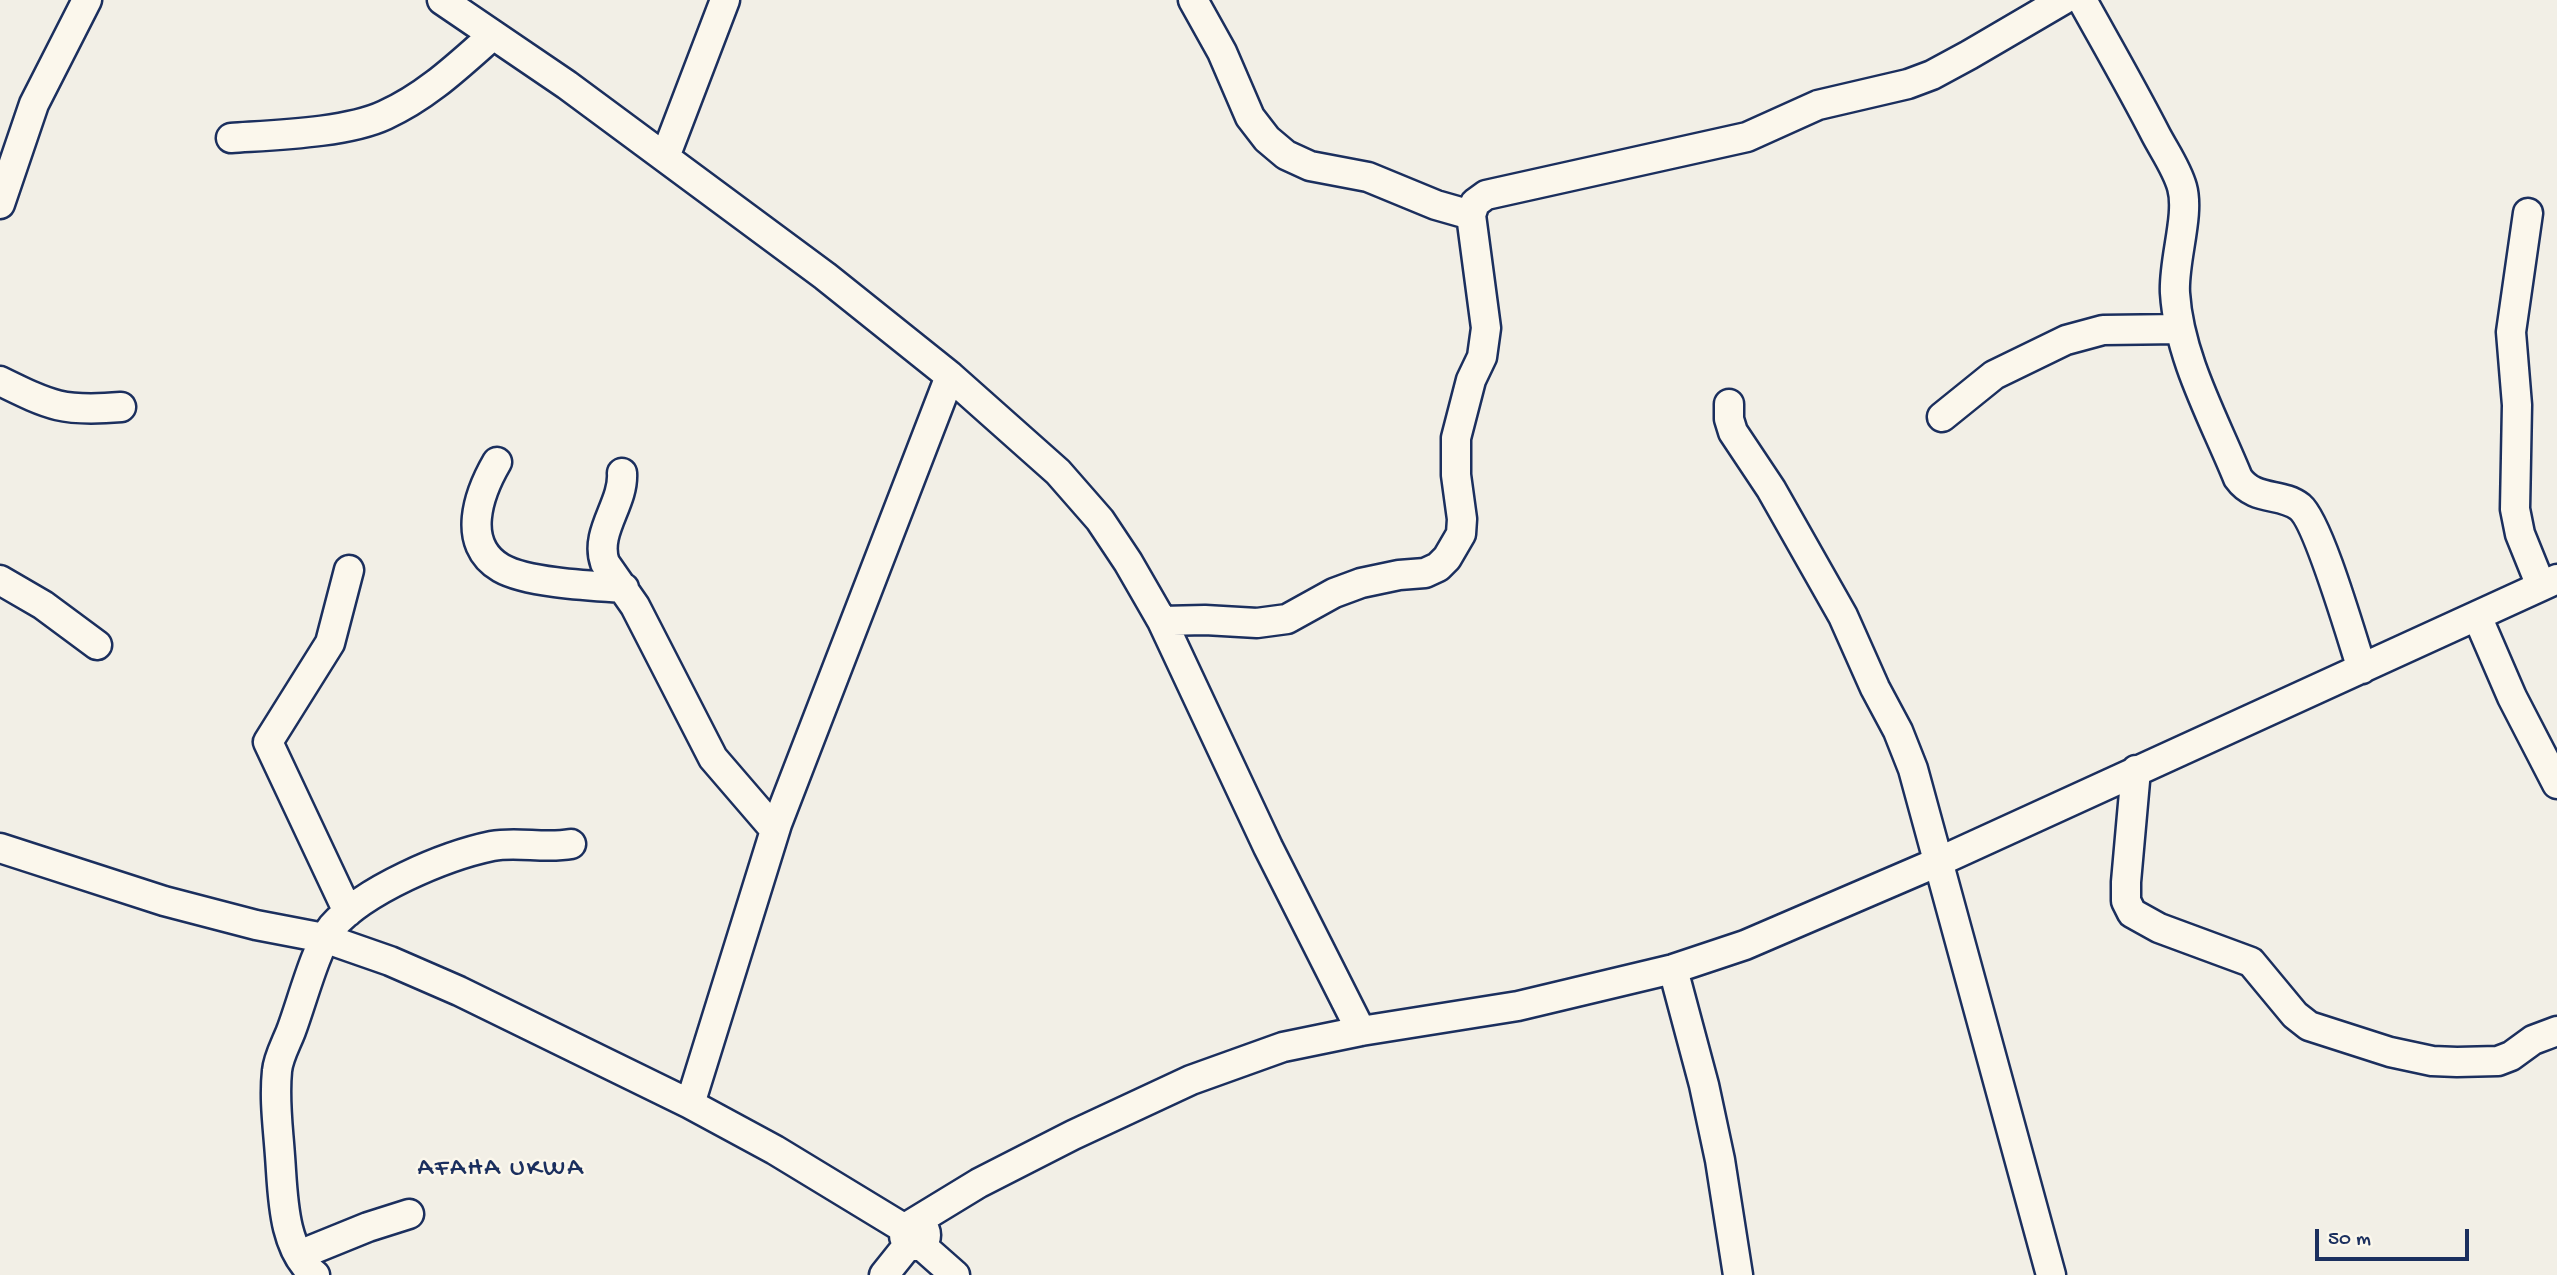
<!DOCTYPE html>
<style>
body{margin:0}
#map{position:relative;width:2557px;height:1275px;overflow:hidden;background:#f2efe6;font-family:"Gochi Hand",sans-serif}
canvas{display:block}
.scale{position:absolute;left:2315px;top:1229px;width:154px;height:32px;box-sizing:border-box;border:4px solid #1b2f5e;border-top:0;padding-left:9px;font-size:21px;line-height:24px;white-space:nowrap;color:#1b2f5e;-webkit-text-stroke:5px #fbf7ec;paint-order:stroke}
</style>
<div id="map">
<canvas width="2557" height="1275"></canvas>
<div class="scale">50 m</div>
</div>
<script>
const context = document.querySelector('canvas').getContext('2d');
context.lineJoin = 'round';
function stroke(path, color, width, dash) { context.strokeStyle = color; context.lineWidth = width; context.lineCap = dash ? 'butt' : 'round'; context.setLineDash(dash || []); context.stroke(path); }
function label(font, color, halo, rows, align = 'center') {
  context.font = font + ' "Gochi Hand",sans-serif'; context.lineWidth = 5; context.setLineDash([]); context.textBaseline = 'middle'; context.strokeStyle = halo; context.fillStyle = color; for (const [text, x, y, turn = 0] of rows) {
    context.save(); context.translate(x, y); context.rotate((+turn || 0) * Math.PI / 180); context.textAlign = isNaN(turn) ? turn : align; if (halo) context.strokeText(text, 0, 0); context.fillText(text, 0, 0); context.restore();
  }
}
const minor = new Path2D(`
 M442,0L567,85L825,276L950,376L1058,472L1100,520L1128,562L1162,621L1268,847L1361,1031
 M1193,0L1222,52L1250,117L1267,139L1286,155L1310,166L1368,177L1436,205L1471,215
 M2082,0C2107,45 2133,90 2156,135C2165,152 2177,169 2182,187C2190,215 2173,261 2175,293C2179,357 2214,419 2238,478C2255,502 2281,492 2300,507C2319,523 2352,639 2362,669
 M231,138C274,135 347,133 385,115C427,96 459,65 493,35
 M665,157L725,0
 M0,204L34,104L87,0
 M2528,213L2511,332L2517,405L2515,509L2520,534L2541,586
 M0,381C51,406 63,412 121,407
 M1729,404V419L1733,432L1771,489L1843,616L1875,688L1898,731L1913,769L2051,1275
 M1942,417L1994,375L2066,340L2103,330L2180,329
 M497,462C479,493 460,544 501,568C527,583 593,586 624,588
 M622,473C624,504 594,532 605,563L635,606L713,758L775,830
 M0,580L43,605L97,645
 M2477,616L2512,697L2557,784
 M1162,621L1205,620L1257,623L1287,619L1334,593L1361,583L1399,575L1425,573L1438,567L1447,558L1461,534L1462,519L1456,475V438L1471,380L1482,357L1486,328L1471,215L1475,203L1486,195L1747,137L1818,105L1908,84L1932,75L1969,55L2063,0
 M2136,770L2126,882V901L2132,913L2159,928L2251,962L2295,1015L2309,1026L2390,1052L2432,1061L2457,1062L2498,1061L2511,1056L2533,1040L2557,1031
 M0,848L164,901L256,925L324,938L390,961L459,991L690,1104L775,1150L905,1229
 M348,912L268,742L330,643L349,570
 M1673,969L1704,1085L1720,1160L1738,1275
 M690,1104L777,824L950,376
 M904 1235a11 11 0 1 1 22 0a11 11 0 1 1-22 0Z
 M910,1225L979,1183L1073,1135L1191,1080L1283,1047L1361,1031L1518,1006L1673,969L1745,945L1938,862L2557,579
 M921,1245L955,1275
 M299,1255L368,1227L409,1214
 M315,1275C282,1249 283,1194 280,1156C278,1127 274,1100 277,1071C278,1058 286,1044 291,1031C301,1005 316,947 332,927C364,890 444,856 492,846C518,841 544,849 571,844
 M884,1275L908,1245`);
stroke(minor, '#1b2f5e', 33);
stroke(minor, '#fbf7ec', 28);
context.letterSpacing = '2px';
label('26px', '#1b2f5e', '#fbf7ec', [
 ["AFAHA UKWA",501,1170]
]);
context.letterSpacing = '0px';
</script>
